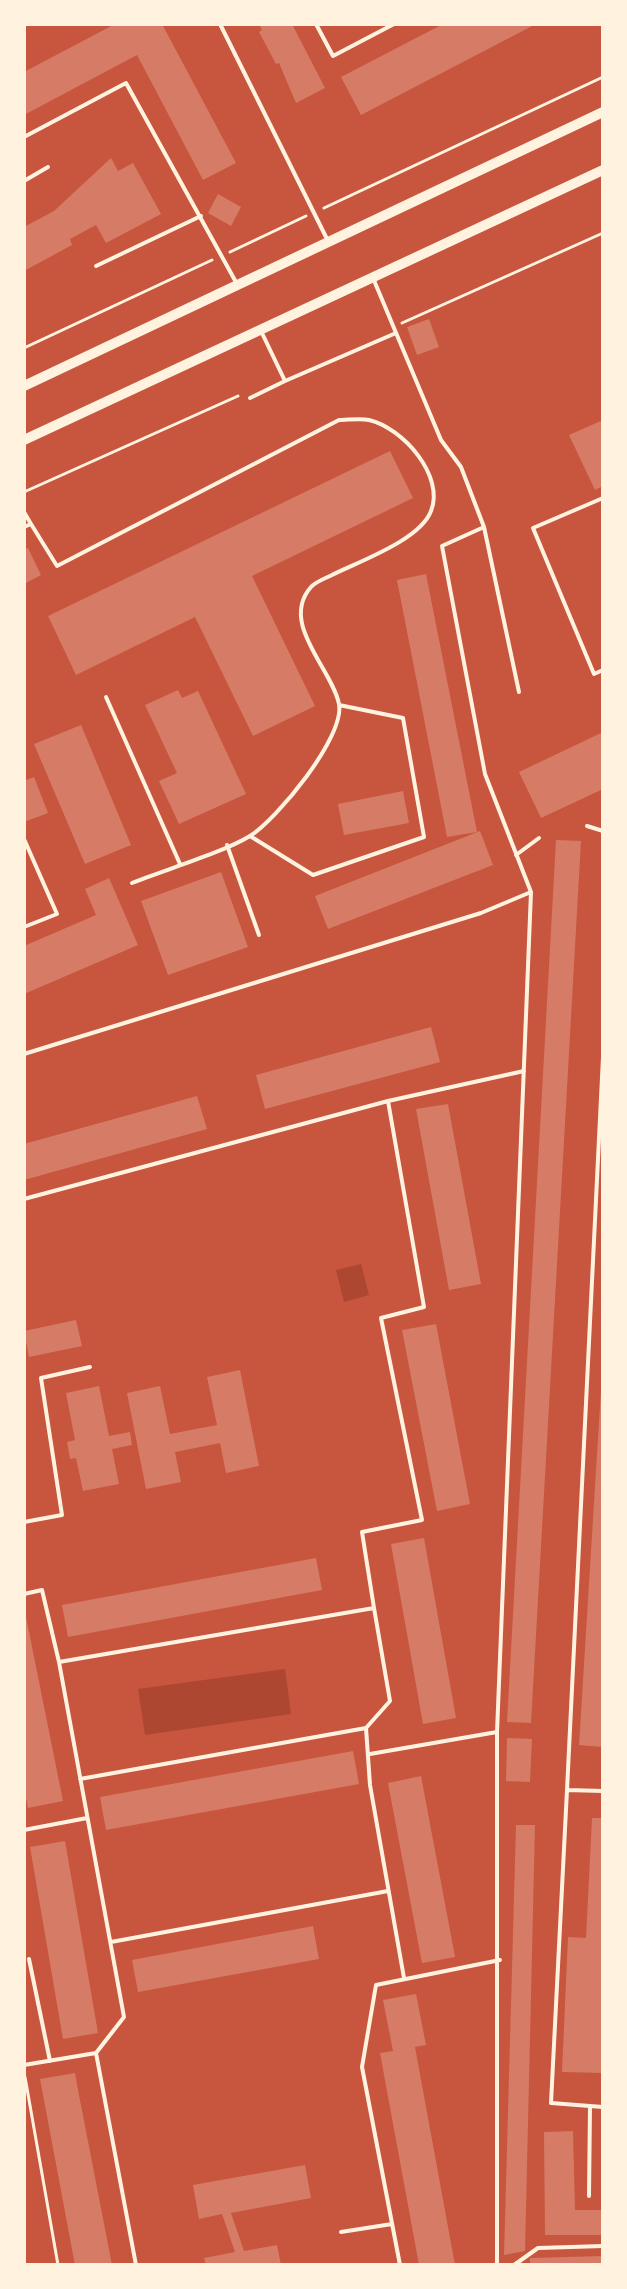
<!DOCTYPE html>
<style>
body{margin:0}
#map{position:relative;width:627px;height:2289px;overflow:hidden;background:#c8553d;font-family:Rubik,sans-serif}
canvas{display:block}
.frame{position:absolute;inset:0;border:26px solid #fff3e0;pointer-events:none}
</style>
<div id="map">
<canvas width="627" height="2289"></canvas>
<div class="frame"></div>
</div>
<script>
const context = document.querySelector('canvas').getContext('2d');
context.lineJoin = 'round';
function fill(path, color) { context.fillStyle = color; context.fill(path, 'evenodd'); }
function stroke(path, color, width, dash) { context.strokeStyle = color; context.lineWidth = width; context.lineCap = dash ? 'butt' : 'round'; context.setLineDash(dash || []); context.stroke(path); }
fill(new Path2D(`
 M361,1264L369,1295L344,1302L336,1270Z
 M285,1669L291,1714L145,1735L138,1689Z`), '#ae4732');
fill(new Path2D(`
 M115,24H162L236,163L203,180L137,55L24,115V72Z
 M259,24H292L325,88L296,103L279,63L276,64L259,32L262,30Z
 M536,24L361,115L341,77L443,24Z
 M111,158L118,171L133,163L161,214L106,243L96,225L70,239L72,245L24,271V227L54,211Z
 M218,194L241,207L231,226L208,213Z
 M429,319L439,347L417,355L407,327Z
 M603,420V486L595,490L569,435Z
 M390,451L413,498L252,576L315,706L253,736L195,617L76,675L48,616Z
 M28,548L41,575L24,584V550Z
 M426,574L477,832L447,837L397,580Z
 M178,690L182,698L198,691L246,794L179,824L159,781L177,773L145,705Z
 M81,725L131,845L85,864L34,744Z
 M603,732V789L541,818L519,772Z
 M34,777L48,813L24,822V781Z
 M403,791L409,823L344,835L338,804Z
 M480,831L493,865L328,929L315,896Z
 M556,840L581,841L531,1723L507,1722Z
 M221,872L248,947L168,975L141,901Z
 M109,878L138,945L24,994V946L96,915L85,889Z
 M431,1027L440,1062L265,1109L256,1075Z
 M197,1096L207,1129L24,1180V1144Z
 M448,1104L481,1284L449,1290L416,1109Z
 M76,1320L82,1346L29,1357L24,1331Z
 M436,1324L470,1504L437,1511L402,1330Z
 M240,1370L259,1466L226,1473L220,1443L175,1452L181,1482L146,1489L127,1393L160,1386L170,1434L217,1425L207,1377Z
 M99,1386L109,1436L130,1432L132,1445L112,1449L119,1484L83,1491L76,1458L70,1459L67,1442L75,1440L66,1393Z
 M601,1390H603V1747L579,1745Z
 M424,1538L456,1718L423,1724L391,1544Z
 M316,1558L322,1590L68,1637L62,1605Z
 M24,1607L63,1801L28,1808L24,1788Z
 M507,1738L532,1739L530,1782L506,1781Z
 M353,1751L359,1784L106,1830L100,1797Z
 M421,1776L455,1957L422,1963L388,1783Z
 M592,1818H603V2073L562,2072L568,1937L586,1938Z
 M516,1825H535L525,2251L504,2255Z
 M65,1841L98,2033L63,2039L30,1847Z
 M313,1926L319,1959L138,1992L132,1960Z
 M416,1994L426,2045L415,2047L455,2265H419L380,2053L393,2051L383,2000Z
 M75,2073L79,2095L112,2265H75L40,2079Z
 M573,2131L575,2210H603V2235H545L544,2132Z
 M305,2165L311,2198L231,2213L244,2251L277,2245L281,2265H206L204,2258L235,2252L222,2214L199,2219L193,2185Z
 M603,2256V2265H530V2258Z`), '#d67c66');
stroke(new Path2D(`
 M324,208L603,77
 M230,252L306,216
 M402,323L603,233
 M24,348L212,260
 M24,492L238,396
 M25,2077L58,2265`), '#fff3e0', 3);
stroke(new Path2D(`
 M220,24L328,241
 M316,24L333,56L394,24
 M24,137L126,83L237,284
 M24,181L48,167
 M96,266L201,216
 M373,278L441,440L461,467L484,527L442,546L485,774L531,892
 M261,331L285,381L396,333
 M250,398L285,381
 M603,498L533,528L594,674L603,670
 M24,512L31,524L24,527
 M31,524L57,566L339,420C348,420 360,418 369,420C403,428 445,476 431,511C420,540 360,561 332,575C326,578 315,582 311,587C279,623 332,669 339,704C345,737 277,819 250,836C222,853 164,870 132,883
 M484,527L519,692
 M106,697L180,864
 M587,826L603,831
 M250,836L313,875L424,837L403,718L339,705
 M24,839L57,914L24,927
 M227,845L259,935
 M516,855L539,838
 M24,1054L481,913L531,892L497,1732V2265
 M388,1101L524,1071
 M24,1199L388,1101L424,1307L381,1318L422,1520L362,1532L374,1608L59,1662L42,1590L24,1594
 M24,1522L62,1515L41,1378L90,1367
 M366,1728L370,1785L404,1978
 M370,1754L497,1732
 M80,1779L366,1728L390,1701L374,1608
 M567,1790L603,1057
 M603,1791L567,1790L551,2103L603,2107
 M24,1830L87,1818
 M111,1942L388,1891
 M29,1959L50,2061
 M96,2053L136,2265
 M24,2065L96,2053L124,2017L59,1662
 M589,2196L590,2106
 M341,2232L392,2224
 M400,2265L362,2067L376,1985L500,1960
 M514,2265L538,2248L603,2246`), '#fff3e0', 4);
stroke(new Path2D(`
 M24,386L603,112
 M24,440L603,170`), '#fff3e0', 10);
</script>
